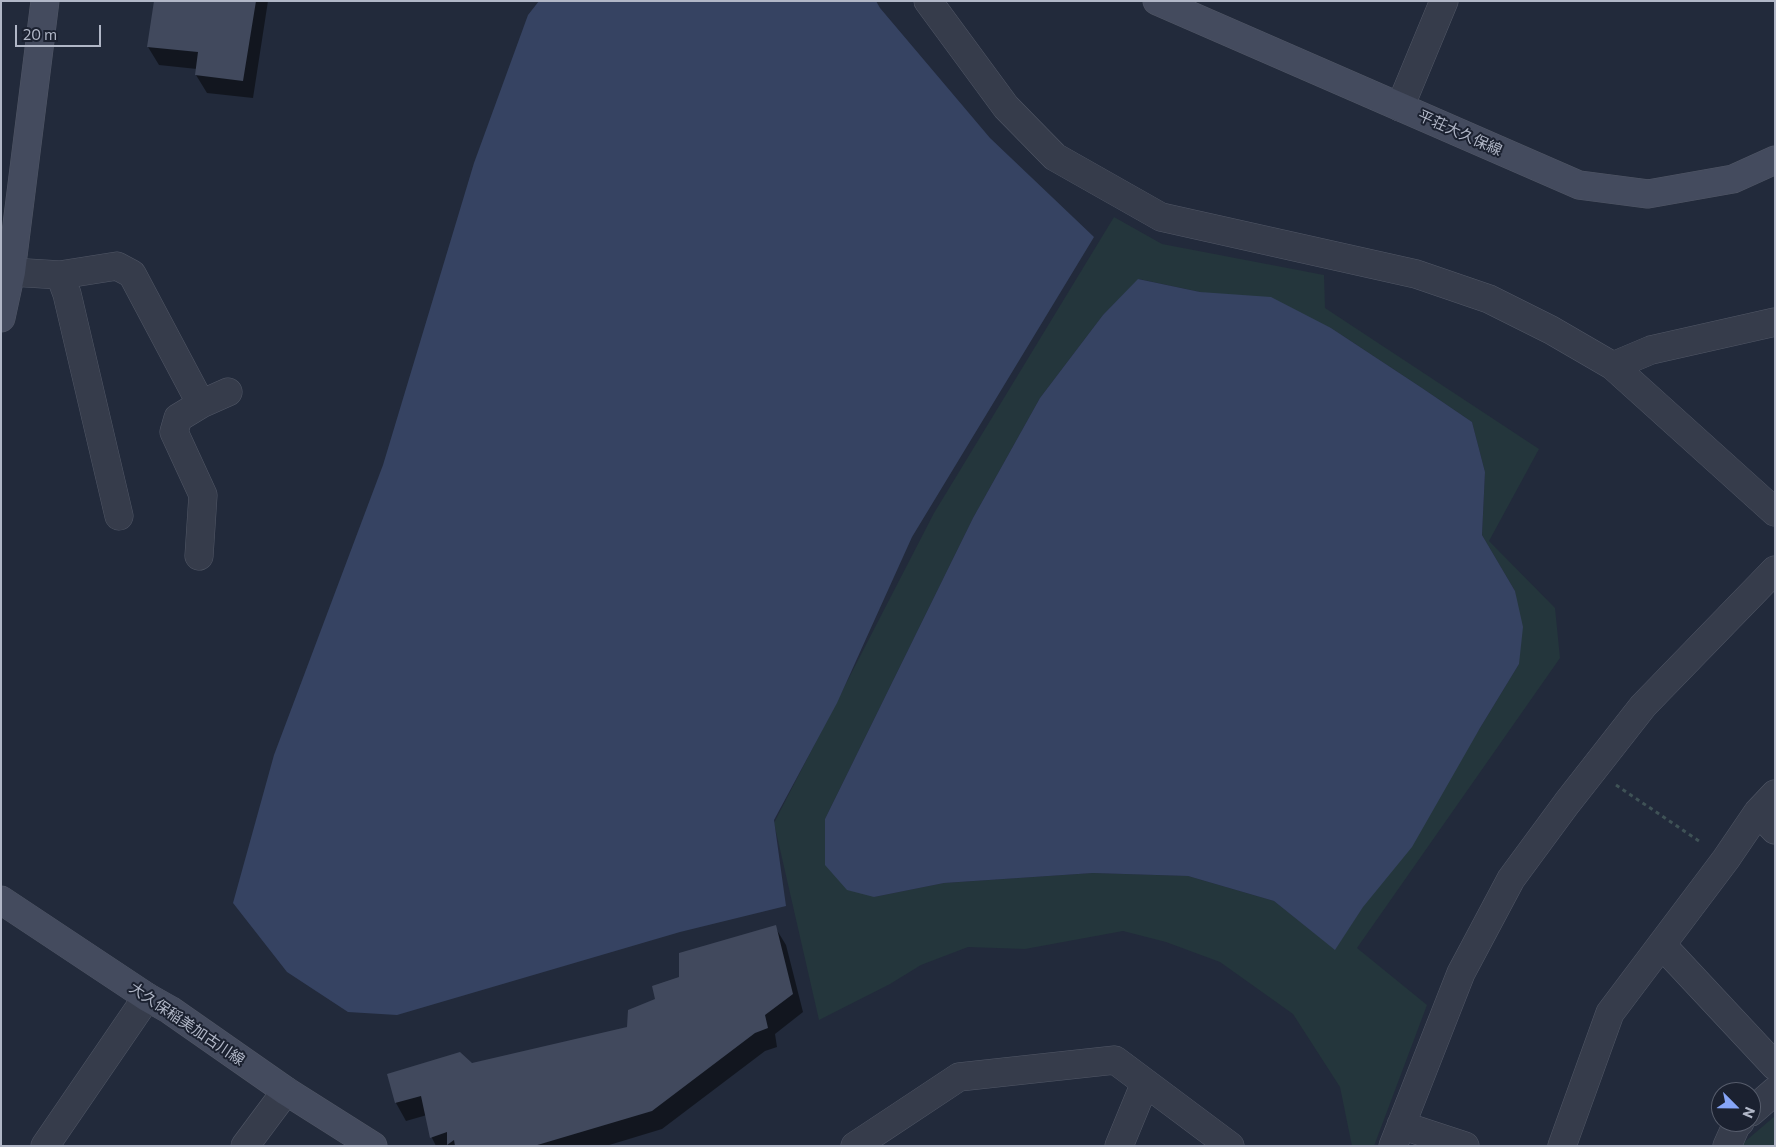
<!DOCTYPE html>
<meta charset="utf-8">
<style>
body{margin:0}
#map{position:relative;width:1776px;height:1147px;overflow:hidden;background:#222a3b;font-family:Commissioner,sans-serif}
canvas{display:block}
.frame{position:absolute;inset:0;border:2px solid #b1b7c7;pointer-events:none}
.north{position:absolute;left:1711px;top:1082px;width:50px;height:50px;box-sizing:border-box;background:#1b2130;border:1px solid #575d6c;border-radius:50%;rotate:113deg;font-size:14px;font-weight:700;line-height:20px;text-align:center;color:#b1b7c7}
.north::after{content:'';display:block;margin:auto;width:18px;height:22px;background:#86a5f7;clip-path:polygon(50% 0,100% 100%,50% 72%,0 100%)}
.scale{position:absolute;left:15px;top:25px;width:86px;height:22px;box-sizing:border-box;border:2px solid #b1b7c7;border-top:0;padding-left:6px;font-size:15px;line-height:18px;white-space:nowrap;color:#b1b7c7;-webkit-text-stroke:4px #1b2130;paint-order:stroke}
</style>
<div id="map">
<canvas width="1776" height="1147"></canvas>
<div class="frame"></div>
<div class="north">N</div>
<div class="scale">20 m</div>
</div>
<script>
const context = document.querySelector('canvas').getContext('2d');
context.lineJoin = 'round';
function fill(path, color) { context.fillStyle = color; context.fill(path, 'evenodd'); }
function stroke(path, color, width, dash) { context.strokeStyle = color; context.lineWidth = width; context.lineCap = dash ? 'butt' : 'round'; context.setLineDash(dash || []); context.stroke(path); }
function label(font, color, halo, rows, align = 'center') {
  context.font = font + ' Commissioner,"Noto Sans JP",sans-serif'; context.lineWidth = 4; context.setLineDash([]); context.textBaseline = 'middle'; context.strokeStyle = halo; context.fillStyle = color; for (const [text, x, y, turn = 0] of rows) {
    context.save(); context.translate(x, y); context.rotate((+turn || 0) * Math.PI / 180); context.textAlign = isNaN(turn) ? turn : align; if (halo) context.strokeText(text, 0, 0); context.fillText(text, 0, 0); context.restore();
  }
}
fill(new Path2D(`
 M1114,217L1162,244L1324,275L1325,308L1539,449L1489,541L1555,608L1560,658L1357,948L1427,1005L1374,1146H1352L1340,1087L1293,1014L1220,962L1166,942L1123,931L1025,949L968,947L921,965L890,984L819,1020L774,823L934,513ZM1139,279L1200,292L1331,328L1422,388L1472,422L1485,472L1482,535L1515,591L1519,664L1480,728L1335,949L1274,901L1188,876L1093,873L944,883L874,897L825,819L973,518L1040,398L1103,315Z
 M1775,1116V1146H1742V1144Z`), '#24363c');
fill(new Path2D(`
 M539,1H876L880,8L990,138L1094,237L912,537L837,703L774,820L786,906L680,932L397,1015L348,1012L287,972L233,903L274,755L383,465L474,163L528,15Z
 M1138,279L1200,292L1271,297L1331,328L1422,388L1472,422L1485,472L1482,535L1515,591L1523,627L1519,664L1480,728L1412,847L1363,907L1335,950L1274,901L1188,876L1093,873L944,883L874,897L847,890L825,865V819L973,518L1040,398L1103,315Z`), '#364362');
fill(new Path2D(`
 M155,1H268L253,98L207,93L196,75L197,69L159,65L148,47Z
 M775,927L786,945L803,1012L775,1034L777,1047L765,1051L662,1129L606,1146H436L432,1138L427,1115L406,1121L396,1103L389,1075L471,1065L628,1028L680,978Z`), '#0007');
fill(new Path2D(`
 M154,1H256L243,81L195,75L198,52L147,47Z
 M776,925L793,994L765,1015L768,1028L755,1033L652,1111L534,1146H455L454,1140L447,1145V1132L430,1138L421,1096L395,1103L387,1074L460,1052L472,1063L627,1027L628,1010L655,999L652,986L679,977V953Z`), '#41495d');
const street = new Path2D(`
 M928,1L1006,107L1055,157L1161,217L1416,274L1489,299L1551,330L1613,366L1775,512
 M1400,107L1444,1
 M11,272L60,275L117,266L132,274L201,404
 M60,275L67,294L119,516
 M1613,366L1651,350L1775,322
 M199,556L203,495L174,432L178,418L201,404L228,392
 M1758,812L1775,830
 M1662,945L1775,1066
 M1751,1112L1775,1091
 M1401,1125L1465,1146
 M45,1146L147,997
 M245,1146L286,1091
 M855,1146L959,1077L1115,1060L1230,1146
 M1119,1146L1145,1083
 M1393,1146L1461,973L1511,879L1567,803L1643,706L1775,570
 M1562,1146L1610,1013L1726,859L1758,812L1775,794
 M1727,1146L1736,1126L1740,1122`);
const secondary = new Path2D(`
 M1157,1L1579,185L1648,194L1733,179L1775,160
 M1,318L11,272L45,1
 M1,900L147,997L170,1010L286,1091L373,1146`);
stroke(street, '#515766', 29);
stroke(secondary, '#515766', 29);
stroke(new Path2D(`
 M1616,785L1702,843`), '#3f5256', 3, [4, 4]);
stroke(street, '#363c4b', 28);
stroke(secondary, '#444b5e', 28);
label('15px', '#b1b7c7', '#1b2130', [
 ["平荘大久保線",1460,133,24],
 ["大久保稲美加古川線",187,1024,34]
]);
</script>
